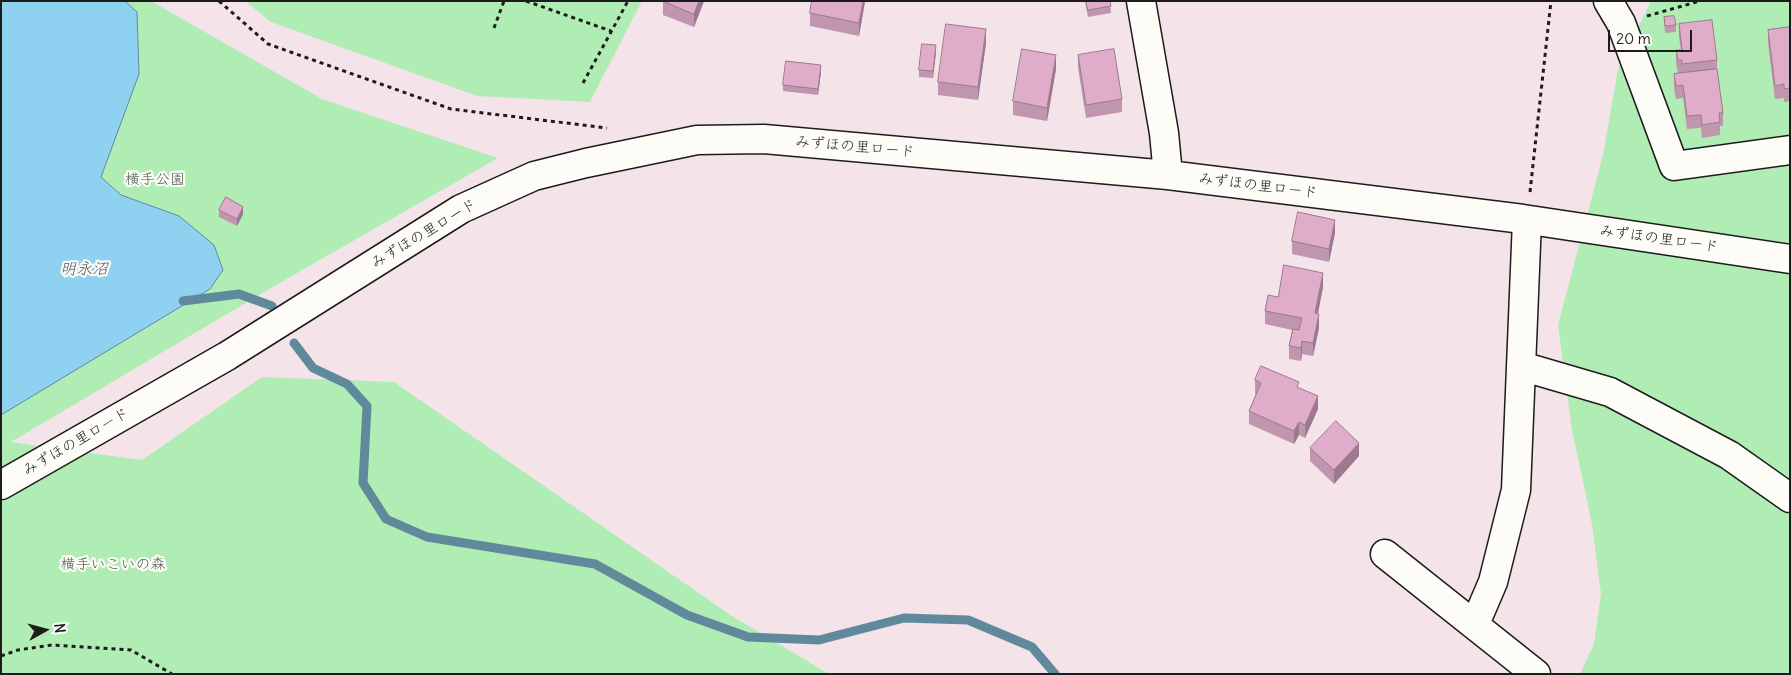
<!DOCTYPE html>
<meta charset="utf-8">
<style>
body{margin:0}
#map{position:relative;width:1791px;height:675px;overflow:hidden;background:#f4e4ea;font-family:Delius,sans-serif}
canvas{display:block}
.frame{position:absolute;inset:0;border:2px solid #1c1c1c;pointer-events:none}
.north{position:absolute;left:20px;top:605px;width:50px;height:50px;-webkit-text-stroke:4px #fdfcf7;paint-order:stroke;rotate:83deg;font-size:14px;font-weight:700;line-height:20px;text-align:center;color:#1c1c1c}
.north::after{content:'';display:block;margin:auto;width:18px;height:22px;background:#1c1c1c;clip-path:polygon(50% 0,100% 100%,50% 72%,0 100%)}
.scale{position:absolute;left:1608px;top:30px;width:84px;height:22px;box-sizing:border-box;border:2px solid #1c1c1c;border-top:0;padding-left:6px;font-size:15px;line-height:18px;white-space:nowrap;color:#1c1c1c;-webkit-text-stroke:4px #fdfcf7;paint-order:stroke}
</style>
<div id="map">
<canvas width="1791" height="675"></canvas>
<div class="frame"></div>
<div class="north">N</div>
<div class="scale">20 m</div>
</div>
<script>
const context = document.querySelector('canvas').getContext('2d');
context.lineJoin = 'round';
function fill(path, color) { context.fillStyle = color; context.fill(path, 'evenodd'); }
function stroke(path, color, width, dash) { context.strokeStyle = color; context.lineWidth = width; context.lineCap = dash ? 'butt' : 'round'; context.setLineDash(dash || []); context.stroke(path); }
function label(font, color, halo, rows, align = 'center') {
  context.font = font + ' Delius,"Klee One",sans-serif'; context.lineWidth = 4.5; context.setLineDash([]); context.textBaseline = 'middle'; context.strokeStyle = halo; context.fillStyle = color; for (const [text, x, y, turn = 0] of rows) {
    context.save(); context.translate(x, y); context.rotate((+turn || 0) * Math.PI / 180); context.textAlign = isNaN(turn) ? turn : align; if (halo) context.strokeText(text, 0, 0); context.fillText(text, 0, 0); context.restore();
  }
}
fill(new Path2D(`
 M1,1H151L322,99L498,158L276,285L11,442L142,460L262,377L394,382L732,616L829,674H1Z
 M245,1H642L590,102L477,96L271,22Z
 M1651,1H1790V674H1580L1594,644L1601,594L1592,524L1572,430L1558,325L1603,155L1618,69Z`), '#afedb5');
const water = new Path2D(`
 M1,1H125L137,12L139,74L101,177L121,195L179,216L214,245L223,270L210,289L1,415Z`);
fill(water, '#8fd1f1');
stroke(water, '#61899c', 1);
stroke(new Path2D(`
 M183,301L239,294L272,306
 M294,343L313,368L347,384L367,406L363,483L386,519L427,537L595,564L687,615L748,637L819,640L904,618L968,620L1032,647L1055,674`), '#61899c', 9);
const minor = new Path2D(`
 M1141,1L1164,133L1168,175
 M1608,1L1621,23L1674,166L1790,150
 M1521,366L1610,392L1729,455L1790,498
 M1,485L227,356L461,209L534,176L586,163L697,140L764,139L1168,175L1523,219L1790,259
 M1385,554L1536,674
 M1475,624L1493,582L1516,490L1527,220`);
stroke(minor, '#1c1c1c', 31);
stroke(new Path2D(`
 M219,1L268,44L451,109L607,128
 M526,1L611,31
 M1647,16L1700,1
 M494,28L504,1
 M583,83L628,1
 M1530,192L1551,1
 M1,656L18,650L52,645L131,650L172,674`), '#1c1c1c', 3, [4, 4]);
stroke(minor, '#fdfcf7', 28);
fill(new Path2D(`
 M663,1H704L694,27L663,15Z
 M865,1L859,36L810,26V13Z
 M1085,1H1110L1111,13L1088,17Z
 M1664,17L1676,25V32L1665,33Z
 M1679,24L1717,60V70L1723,113V126H1720V135L1702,138L1701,128L1687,129L1683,98L1676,99L1674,88V74H1682L1678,73L1676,63V50H1681L1679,37Z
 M1790,27V101L1784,102V98L1775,99L1768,43V30Z
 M986,43L978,100L938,95V82Z
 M936,52L933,78L919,77V70Z
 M1078,55L1122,99V112L1086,118L1078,68Z
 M1056,69L1047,121L1013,115V101Z
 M821,72L818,95L783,91V85Z
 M219,210L243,214L237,226L219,217Z
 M1335,233L1329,262L1292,254V241Z
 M1323,287L1318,314L1319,328L1313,356L1302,354L1301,361L1289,359V346L1292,330L1265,324V311L1278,297Z
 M1255,380L1299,388L1318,409L1305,438L1299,435L1294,444L1249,424V411L1256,394H1255Z
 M1310,448L1359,456L1334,484L1310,461Z`), '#c095ae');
fill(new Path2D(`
 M699,1H704L694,27V14Z
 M863,1H865V2L859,36V23Z
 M986,29V43L978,100V87Z
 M936,45V52L933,78V71Z
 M1056,55V69L1047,121V108Z
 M821,65V72L818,95V89Z
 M243,207V214L237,226V219Z
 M1335,220V233L1329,262V249Z
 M1323,273V287L1315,327V313Z
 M1319,314V328L1313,356V343Z
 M1302,341V354L1301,361V348Z
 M1318,396V409L1305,438V425Z
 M1299,422V435L1294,444V431Z
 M1359,443V456L1334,484V470Z`), '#9c798d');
const building = new Path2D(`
 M663,1H699L694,14Z
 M812,1H863L859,23L810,13Z
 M1086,1H1110L1111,6L1088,10Z
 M1674,16L1676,25L1665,26L1664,17Z
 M1712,20L1717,60L1682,64V60H1678L1676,50H1682L1679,24Z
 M946,24L986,29L978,87L938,82Z
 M1790,27V88L1784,89V84L1775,86L1768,30Z
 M922,44L936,45L933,71L919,70Z
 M1022,49L1056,55L1047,108L1013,101Z
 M1114,49L1122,99L1086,105L1078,55Z
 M786,61L821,65L818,89L783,85Z
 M1717,69L1723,113H1719L1720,122L1702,125L1701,115L1687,116L1683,85L1676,86L1674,74Z
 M226,197L243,207L237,219L219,210Z
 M1298,212L1335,220L1329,249L1292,241Z
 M1284,265L1323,273L1315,313L1319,314L1313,343L1302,341L1301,348L1289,346L1293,329L1299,330L1302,318L1265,311L1268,295L1278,297Z
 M1261,366L1299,382L1297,387L1318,396L1305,425L1299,422L1294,431L1249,411L1261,383L1255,380Z
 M1336,421L1359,443L1334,470L1310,448Z`);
fill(building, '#dfadca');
stroke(building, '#9c798d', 1);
label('15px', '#1c1c1c', '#fdfcf7', [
 ["みずほの里ロード",855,147,5],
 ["みずほの里ロード",1258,186,7],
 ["みずほの里ロード",424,234,-31],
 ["みずほの里ロード",1659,239,8],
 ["みずほの里ロード",76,442,-30]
]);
label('15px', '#485b4a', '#fdfcf7', [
 ["横手公園",155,180],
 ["横手いこいの森",113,565]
]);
label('italic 16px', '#445b67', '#fdfcf7', [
 ["明永沼",84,269]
]);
</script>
